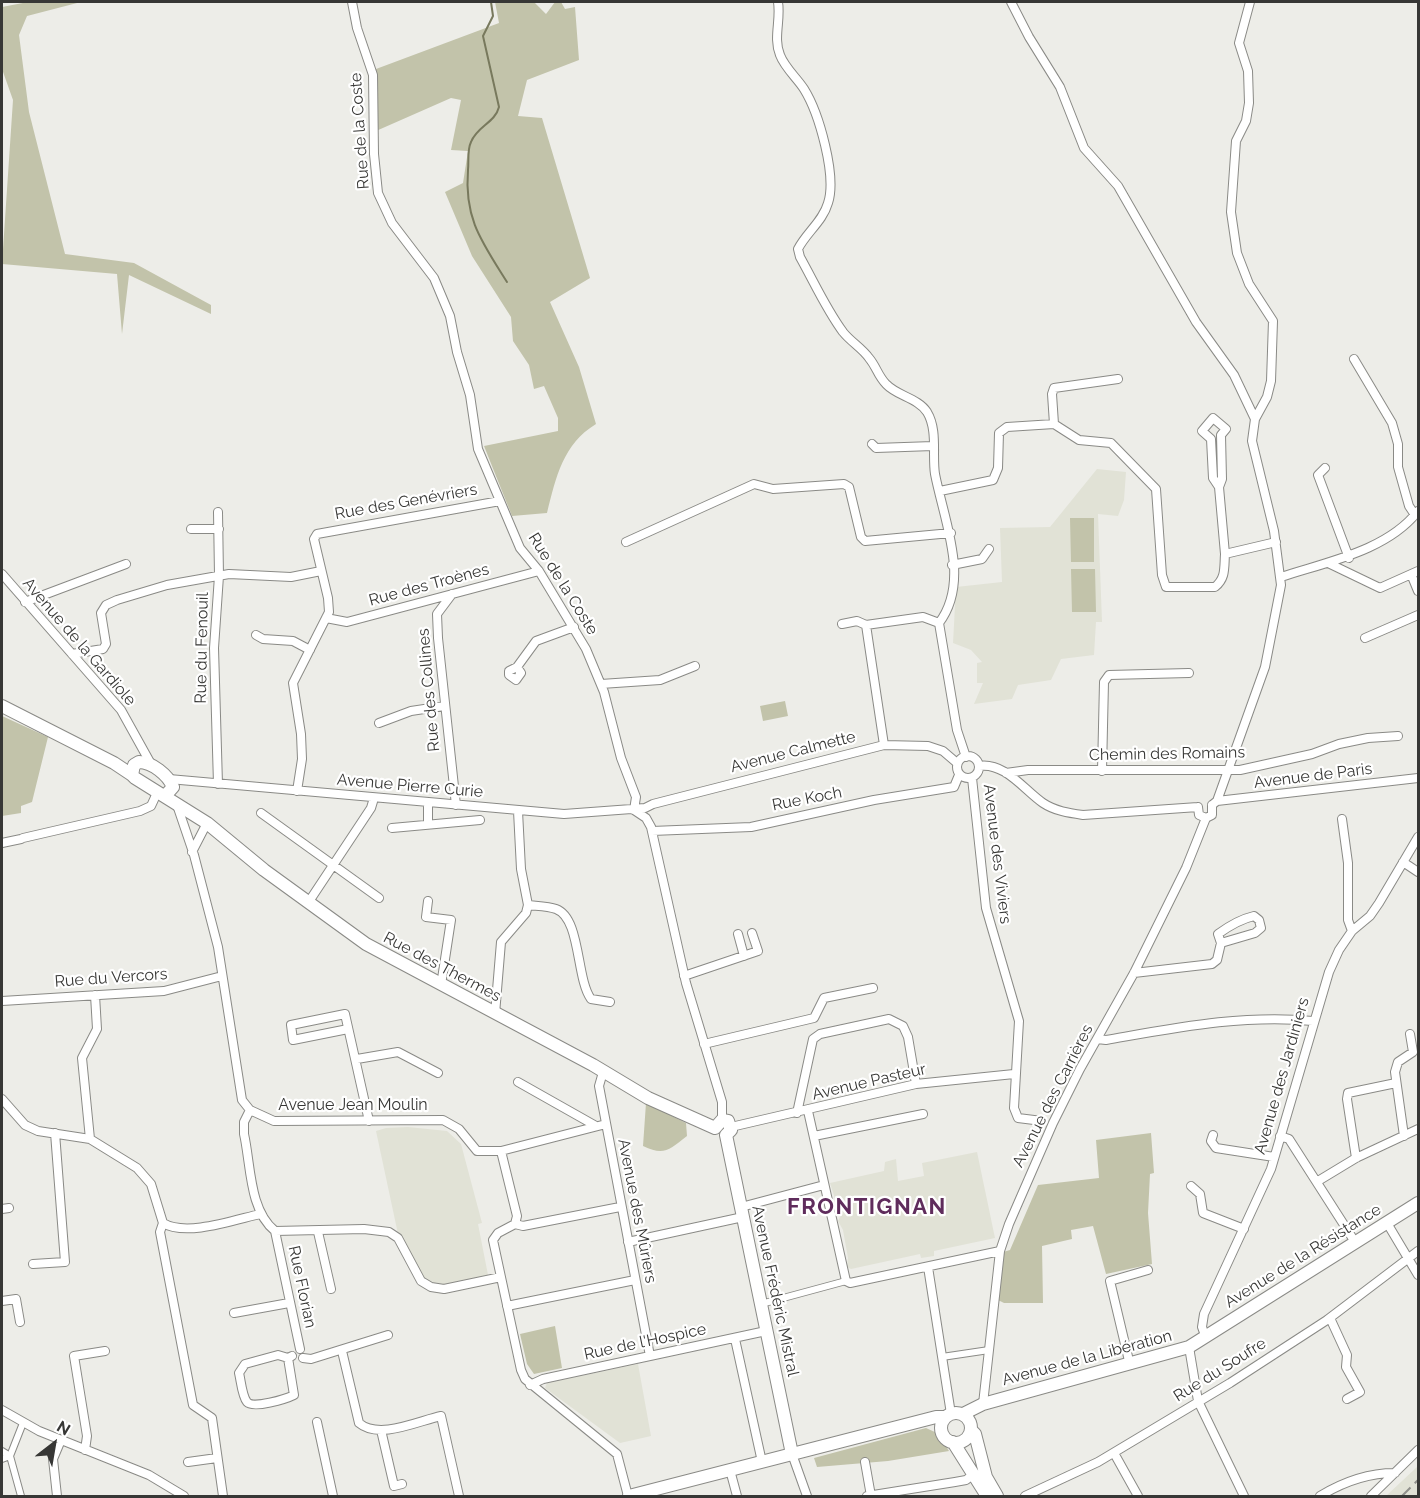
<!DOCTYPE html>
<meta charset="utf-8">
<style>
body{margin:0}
#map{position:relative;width:1420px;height:1498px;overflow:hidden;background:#edede8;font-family:Raleway,sans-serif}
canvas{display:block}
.frame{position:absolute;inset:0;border:3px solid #373735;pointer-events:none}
.north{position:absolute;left:24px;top:1414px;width:60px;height:60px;-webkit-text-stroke:4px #fff;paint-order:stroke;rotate:31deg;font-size:16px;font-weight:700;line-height:24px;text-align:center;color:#373735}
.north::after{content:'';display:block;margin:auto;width:21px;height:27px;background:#373735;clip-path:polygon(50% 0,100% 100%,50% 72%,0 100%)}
</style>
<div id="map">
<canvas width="1420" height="1498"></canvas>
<div class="frame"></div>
<div class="north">N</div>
</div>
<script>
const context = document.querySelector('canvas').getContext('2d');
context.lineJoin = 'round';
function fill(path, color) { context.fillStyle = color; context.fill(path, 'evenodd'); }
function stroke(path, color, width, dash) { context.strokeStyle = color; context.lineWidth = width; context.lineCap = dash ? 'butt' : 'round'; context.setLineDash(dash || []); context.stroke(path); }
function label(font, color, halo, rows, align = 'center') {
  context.font = font + ' Raleway,sans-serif'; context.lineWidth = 4.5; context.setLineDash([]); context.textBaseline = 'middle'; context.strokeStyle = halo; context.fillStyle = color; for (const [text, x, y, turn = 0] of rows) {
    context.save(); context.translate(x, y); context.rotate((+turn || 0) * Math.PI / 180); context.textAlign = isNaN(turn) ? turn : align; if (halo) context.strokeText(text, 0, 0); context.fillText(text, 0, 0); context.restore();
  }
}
fill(new Path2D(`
 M1097,469L1126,472L1124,500L1118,516L1098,514L1102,622H1096L1094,655L1061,659L1051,680L1018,685L1012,699L974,704L983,683H977V663L982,662L971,650L953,643L956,587L1002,582L1000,528L1050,527Z
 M408,1127L447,1131L461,1144L482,1223L478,1224L488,1275L445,1285H434L423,1277L398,1234L376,1131L386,1128Z
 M977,1152L995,1238L934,1251V1256L921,1258L920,1254L851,1269L847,1267L848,1258L843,1230L838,1221L840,1217L837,1215L840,1214L830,1183L884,1171L885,1162L896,1159L898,1181L924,1176L922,1163Z
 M638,1364L651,1436L638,1439L620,1443L545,1388L547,1383Z
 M1418,1466V1496H1386Z`), '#e1e2d6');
fill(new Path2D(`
 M28,2H81L27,16L19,35L29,112L65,254L134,263L211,305V314L129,275L122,334L117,274L2,264L13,100L2,69V7Z
 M495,2H534L546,14L555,2H561L565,9L575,7L579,60L527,80L518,116L542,118L590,278L550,302L579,367L596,424C563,444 556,477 547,513L512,516L484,446L558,431V418L544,386L534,389L529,365L513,341L511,317L472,256L445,192L463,183L468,151L451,150L461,100L451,98L376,131V69L499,23Z
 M1070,518H1094V562H1071Z
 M1071,569H1095L1096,612H1072Z
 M785,701L788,716L763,721L760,706Z
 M2,716L48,737L32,802L21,806V813L2,816Z
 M646,1103L686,1123L687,1136C669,1150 664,1156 643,1146Z
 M1151,1133L1154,1173L1150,1174L1148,1213L1152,1264L1106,1274L1093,1226L1071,1230L1072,1239L1042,1246L1043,1303H1004L998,1300L1003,1252L1010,1250L1038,1185L1099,1178L1096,1140Z
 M555,1326L562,1368L534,1374L527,1364L520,1334Z
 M926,1428L937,1433L949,1451L888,1461L817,1467L814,1458Z`), '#c2c3aa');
stroke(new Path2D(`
 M491,2L493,16L483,36L499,107C495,123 477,126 471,142C467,150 469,161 468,170C464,219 482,242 507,282`), '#78795d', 2);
const pedestrian = new Path2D(`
 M761,1304L846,1281
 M942,1357L989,1350
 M2,1451L10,1456L2,1459
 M21,1496L10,1456L23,1423`);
const minor = new Path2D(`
 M352,2L357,28L373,75L374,154L378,193L392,223L434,278L450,316L457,352L470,395L478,449L520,548L539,571L586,649L604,692L621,758L636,797L634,810
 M778,2C781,20 773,38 780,55C785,68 797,78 804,89C819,113 837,176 828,203C823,221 806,233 798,249L800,257C814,282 826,309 843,332C851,342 862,348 869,358C876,366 878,376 886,384C897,396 918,398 927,412C938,430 932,455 935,474C944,521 971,581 939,623L957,730L966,757
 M1011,2L1029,37L1060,87L1084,148L1118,186L1196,322L1234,375L1255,419
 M1354,359L1392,423L1398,444V467L1409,506L1415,515
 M1054,424L1052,394L1054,388L1118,379
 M872,444L876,448L933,446
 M1325,468L1318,475L1349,558
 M1219,487L1213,478L1211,439L1202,431L1213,418L1226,429L1221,435L1222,479L1219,487L1225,554
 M940,491L993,480L998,468L999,433L1007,427L1054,424L1079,440L1111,443L1156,489L1162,575L1166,587H1215C1226,578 1224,568 1225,554L1276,542
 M218,512L219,576L214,648L218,784
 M191,529H219
 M626,542L754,484L773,489L844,484L849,487L861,537L865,541L951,533
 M1328,563L1380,588L1418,571
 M952,565L982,559L989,549
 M2,574L121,710L151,764
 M1411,574L1418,591
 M1281,577C1326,562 1387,551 1418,511
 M452,594L437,614L438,638L456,805
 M25,602L126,564
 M326,618L347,622L539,571
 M842,624L857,621L866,625L923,617L939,623
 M866,625L884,745
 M256,635L263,639L293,641L310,650
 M1365,638L1418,615
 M72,654L103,649L106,644L101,613L106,605L117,600L167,585L229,574L291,577L321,571
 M517,667L521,673L516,680L509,675V671L517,667L536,641L574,627
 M601,684L660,680L695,666
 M379,723L411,711L444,706
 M957 767a11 11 0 1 1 22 0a11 11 0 1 1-22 0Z
 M979,766C1005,762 1024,790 1043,803C1055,811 1069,813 1083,815L1198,807
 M1102,771L1104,682L1109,675L1189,673
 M1006,773L1028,770H1240L1312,754L1339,744L1368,738L1398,736
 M972,778L986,908L1019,1021L1014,1108L1018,1118L1042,1121
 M169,779L564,814L645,808L653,804L884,745L928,746L943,751L957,763
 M297,791L302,759L301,734L293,683L329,612L328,598L314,539L317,534L500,501
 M1217,801L1265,667L1281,585L1274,531L1252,441L1255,419L1267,397L1271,381L1273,321L1249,284L1237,253L1231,212L1236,141L1246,121L1249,103L1248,71L1239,43L1250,2
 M428,803V824
 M177,805L194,855L218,947L242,1100L250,1110L274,1121L443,1120L459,1129L477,1151H501L517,1216L515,1224L498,1233L493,1240L521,1370L525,1379L617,1454L628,1496
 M1212,805L1217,801L1418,778
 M1198,807L1199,815L1206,818L1212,815V805
 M634,810L646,818L651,827L686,983L722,1102V1120
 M261,813L379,898
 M1342,819L1348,863V920L1352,931
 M392,828L480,820
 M652,831L751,827L874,800L954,787L959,775
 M23,838L140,811L151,806L157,793
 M2,843L21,839
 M192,852L207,823
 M1403,862L1418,872
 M428,901L426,917L451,920L441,985
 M308,903L371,808L374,798
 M528,905C536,906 548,906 556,909C581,918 576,979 591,999L610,1002
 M738,934L744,956
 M1134,973L1212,964L1217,960L1221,943L1255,933L1261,928L1259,920L1254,916C1241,919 1229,926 1218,934L1221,943
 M684,976L758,951L752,933
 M2,1001L164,991L222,976
 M495,1014L501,942L526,913L528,905L521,869L518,811
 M348,1029L293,1040L291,1025L345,1014L369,1121
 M1097,1039L1106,1040C1175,1028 1243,1014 1313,1021
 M704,1044L814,1018L824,998L873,988
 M357,1059L398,1052L438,1073
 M603,1072L599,1086L650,1356
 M518,1082L596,1126
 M2,1099L25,1125L38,1131L90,1139L137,1168L151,1184L163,1223C186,1237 234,1220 260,1214
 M250,1110L244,1122V1134C251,1165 249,1210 275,1231L364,1229L389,1232L398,1238L421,1281L431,1287L444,1289L501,1277
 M808,1111L846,1281L850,1283L1000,1251
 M797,1113L813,1039L820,1034L889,1019L903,1026L908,1037L916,1084
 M731,1127L916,1084L1014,1074
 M1213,1135L1211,1141L1216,1148L1274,1157
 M814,1136L923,1114
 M1280,1136L1289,1139L1355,1242
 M1404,1136L1395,1072L1398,1062L1413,1052L1410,1034
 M90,1139L82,1058L97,1029L95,995
 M501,1151L606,1124
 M1356,1158L1347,1099L1348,1093L1396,1083
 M1318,1181L1356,1158L1418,1129
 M1191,1186L1200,1194L1203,1213L1244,1229
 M741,1207L824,1185
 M2,1209L9,1208
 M163,1223L160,1232L193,1405L212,1418L223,1496
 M1387,1223L1418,1275
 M515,1224L523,1226L620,1207
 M275,1231L300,1349
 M318,1232L331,1289
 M628,1242L743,1217
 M33,1264L65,1262L55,1133
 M928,1267L951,1414
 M2,1301L16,1299L20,1322
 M507,1306L635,1280
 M234,1313L289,1303
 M1330,1318L1347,1355L1346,1367L1360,1392L1347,1399
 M1206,1338L1202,1327L1204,1314L1271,1169L1329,972L1339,950L1352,931L1370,916L1379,903L1418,837
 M735,1339L762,1462
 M1189,1347L1198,1401L1244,1496
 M342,1351L359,1423C379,1440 418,1421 441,1416L459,1496
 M288,1358L294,1395C286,1399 253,1409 247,1402C242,1396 241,1381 239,1373L245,1364L278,1355L288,1358L292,1356
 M303,1358L311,1359L388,1335
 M1130,1365L1110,1281L1148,1270
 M530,1385L543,1379L766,1331
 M983,1404L1000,1251L1009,1224L1053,1123L1080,1069L1134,973L1186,868L1206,818
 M2,1410L39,1431L149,1475L184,1496
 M317,1422L333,1496
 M381,1430L394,1486L402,1484
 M85,1450L87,1436L74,1356L105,1351
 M1114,1453L1138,1496
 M792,1454L807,1496
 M188,1462L217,1458
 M865,1462L871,1496
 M730,1470L737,1496
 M57,1496L53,1459L61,1440
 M867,1496L955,1482L966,1480L974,1474
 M1025,1496L1098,1462L1230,1383L1327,1320L1418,1251
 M1320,1496C1343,1482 1368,1473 1395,1473
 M1371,1496L1418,1450`);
const secondary = new Path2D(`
 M2,706L114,763L132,775
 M165,796L173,787C168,775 152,762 139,762L134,765L132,775L135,778L207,823L264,870L366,944L593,1065L648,1098L715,1128
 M715,1128L722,1120L728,1121L731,1130L726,1135
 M726,1135L792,1454
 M941 1428a15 15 0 1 1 30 0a15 15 0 1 1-30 0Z
 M963,1414L983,1404L1189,1347L1418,1203
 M971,1430L975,1434L986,1477L997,1496
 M953,1442L987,1496
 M629,1496L936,1417H946`);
stroke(pedestrian, '#8a8a86', 8);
stroke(minor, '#8a8a86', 10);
stroke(secondary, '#8a8a86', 14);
stroke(pedestrian, '#fff', 6);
stroke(minor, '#fff', 8);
stroke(secondary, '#fff', 12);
stroke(new Path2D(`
 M1402,1496L1418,1480`), '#90908c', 2, [12, 6]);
label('16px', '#373735', '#fff', [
 ["Rue de la Coste",360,131,-94],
 ["Rue des Genévriers",406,502,-10],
 ["Rue de la Coste",563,584,58],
 ["Rue des Troènes",429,585,-15],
 ["Avenue de la Gardiole",79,642,49],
 ["Rue du Fenouil",202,648,-89],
 ["Rue des Collines",429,690,-95],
 ["Avenue Calmette",793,752,-14],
 ["Chemin des Romains",1167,754,-1],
 ["Avenue de Paris",1313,776,-7],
 ["Avenue Pierre Curie",410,786,5],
 ["Rue Koch",807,799,-11],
 ["Avenue des Viviers",997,854,83],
 ["Rue des Thermes",442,967,28],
 ["Rue du Vercors",111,978,-4],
 ["Avenue des Jardiniers",1282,1076,-74],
 ["Avenue Pasteur",869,1082,-13],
 ["Avenue des Carrières",1053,1096,-63],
 ["Avenue Jean Moulin",353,1105],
 ["Avenue des Mûriers",637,1211,79],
 ["Avenue de la Résistance",1303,1256,-32],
 ["Rue Florian",302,1287,78],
 ["Avenue Frédéric Mistral",775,1291,78],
 ["Rue de l'Hospice",645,1342,-12],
 ["Avenue de la Libération",1087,1358,-15],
 ["Rue du Soufre",1220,1370,-32]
]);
context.letterSpacing = '1.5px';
label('bold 22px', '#5f2c5c', '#fff', [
 ["FRONTIGNAN",867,1207]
]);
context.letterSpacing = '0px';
</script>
